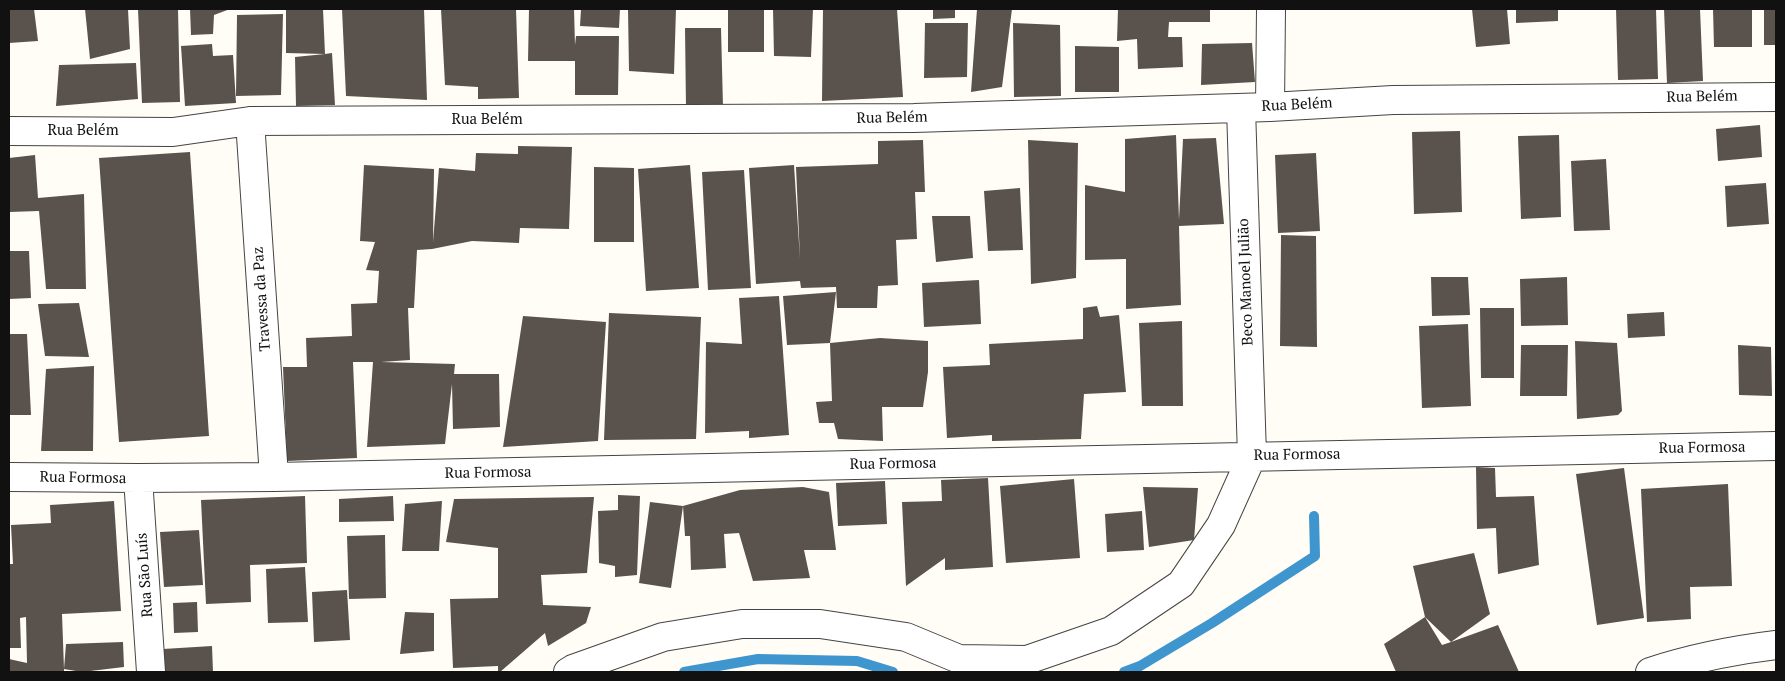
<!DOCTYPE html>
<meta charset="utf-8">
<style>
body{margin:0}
#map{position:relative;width:1785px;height:681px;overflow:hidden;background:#fffdf5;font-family:"PT Serif",serif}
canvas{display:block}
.frame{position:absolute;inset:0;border:10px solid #111;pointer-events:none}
</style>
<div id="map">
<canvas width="1785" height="681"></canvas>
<div class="frame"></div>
</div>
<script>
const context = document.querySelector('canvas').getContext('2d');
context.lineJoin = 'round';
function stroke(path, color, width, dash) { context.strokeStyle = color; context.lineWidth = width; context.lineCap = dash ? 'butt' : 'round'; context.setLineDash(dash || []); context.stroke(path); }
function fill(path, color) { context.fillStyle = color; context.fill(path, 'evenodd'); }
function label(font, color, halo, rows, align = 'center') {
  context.font = font + ' "PT Serif",serif'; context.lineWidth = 5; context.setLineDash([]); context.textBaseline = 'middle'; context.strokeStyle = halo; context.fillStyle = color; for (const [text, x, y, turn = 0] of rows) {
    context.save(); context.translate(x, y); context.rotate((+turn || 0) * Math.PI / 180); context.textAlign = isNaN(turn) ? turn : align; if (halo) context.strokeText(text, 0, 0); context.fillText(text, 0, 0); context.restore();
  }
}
stroke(new Path2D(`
 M684,672L758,659L857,661L893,672
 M1124,672L1140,666L1212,623L1315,556L1314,516`), '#3f96cf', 10);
fill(new Path2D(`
 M9,9H34L38,41L9,43Z
 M85,9H128L130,49L90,59Z
 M138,9H178L180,102L142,103Z
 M190,9H230L214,15L213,34L191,35Z
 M286,9H323L325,54L332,53L335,105L296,106L295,57L325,54L286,53Z
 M342,9H424L427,100L346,96Z
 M441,9H516L519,98L478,99V87L445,85Z
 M529,9H574L575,45L576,36H619L618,95H575V61H528Z
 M581,9H620L619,28L580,26Z
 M628,9H676L674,74L629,71Z
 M728,9H764V52H728Z
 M773,9H813L811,57L774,56Z
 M823,9H897L903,97L822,101Z
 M933,9H955V18L933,19Z
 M977,9H1012L1002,87L971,92Z
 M1118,9H1210V22H1169L1168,37H1182L1183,67L1138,69L1137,39L1117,41Z
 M1472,9H1507L1510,44L1476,47Z
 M1516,9H1558V21L1516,23Z
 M1616,9H1656L1658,79L1618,80Z
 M1664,9H1700L1703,81L1667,83Z
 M1713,9H1752V47H1714Z
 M1764,9H1776V45H1764Z
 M283,14L281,95L236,96L237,15Z
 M925,23H968L967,77L924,78Z
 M1013,23L1060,25L1061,96L1014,97Z
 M685,28H721L723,107L686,108Z
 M1252,43L1255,82L1201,85L1202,44Z
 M212,44L213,56L233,55L236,103L185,106L181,46Z
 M1075,46L1119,47V92H1075Z
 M136,63L138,99L56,106L59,65Z
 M1760,125L1762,157L1718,161L1716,129Z
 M1460,131L1462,212L1414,214L1412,132Z
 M1176,135L1179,220L1183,139L1216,138L1224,224L1179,226L1181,305L1126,309V259L1085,260V185L1125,192V139Z
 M1559,135L1561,217L1521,219L1518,136Z
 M923,140L925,192H915L917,239L896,240L898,285L878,286L877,308H837L836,287L801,288L800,281L756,284L749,168L794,165L800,259L796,167L878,164V141Z
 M1028,140L1078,143L1076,278L1031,284Z
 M518,146L572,147L569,229L520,228L519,243L472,241L432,249L417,250L414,308H408L410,360L381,362L455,364L454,374H499L500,427L453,429L452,384L445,444L367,447L373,362H353L357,458L287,461L283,367H307L306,338L352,336L351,304L377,303L379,271L366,270L375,242L360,241L364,165L434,169L433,242L439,168L475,171L476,153L518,154Z
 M190,152L209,436L119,442L99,158Z
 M1316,153L1320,231L1278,233L1275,155Z
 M35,155L38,198L84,194L86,289H46L39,211L9,212V158Z
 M1606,159L1610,230L1574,231L1571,161Z
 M690,165L699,288L646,291L638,169Z
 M594,167L634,168V242H594Z
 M744,170L751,288L708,290L702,172Z
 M1766,183L1769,224L1727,227L1725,186Z
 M1020,188L1023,250L988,251L984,191Z
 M932,216H970L973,258L936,262Z
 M1281,235L1316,236L1317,347L1280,346Z
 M9,251H29L31,298L9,299Z
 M1431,277H1468L1470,315L1432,316Z
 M1567,277L1568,325L1521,326L1520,279Z
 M979,280L981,324L924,327L922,283Z
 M836,292L830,343L787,345L783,296Z
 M779,296L789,435L749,438V431L705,433L706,342L742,344L739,298Z
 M79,303L89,357L45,356L38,304Z
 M1097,306L1100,317L1119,315L1126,392L1084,394L1081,439L992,441V435L947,438L943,367L990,365L989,344L1083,339V308Z
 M1480,308H1514V378H1481Z
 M1664,312L1665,336L1628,338L1627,314Z
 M609,313L701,317L696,439L604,440Z
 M523,316L606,322L598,441L503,447Z
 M1182,321L1183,406H1142L1139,323Z
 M1468,324L1471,406L1422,408L1419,326Z
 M9,334H27L31,415H9Z
 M880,338L928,341V372L923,407H882L883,441L838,439L834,423H819L816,402L832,401L830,343Z
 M1575,341L1617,343L1622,411L1618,415L1577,419Z
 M1521,345H1568L1567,396H1520Z
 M1738,345L1771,347L1772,396L1739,395Z
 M94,366L93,451H41L46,369Z
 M1476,467L1495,468L1496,497L1534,496L1539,565L1498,574L1496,528L1477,529Z
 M1624,468L1644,618L1597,625L1576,474Z
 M988,478L993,567L945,570V558L906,586L902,502L942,501L941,480Z
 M1074,479L1080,558L1006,563L1000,486Z
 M885,481L887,524L838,526L836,483Z
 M1728,484L1732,586L1690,587L1691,619L1647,622L1641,489Z
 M803,487L829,492L836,550H804L810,578L753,581L739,533L724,534L726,568L691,570L690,536H685L683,506L740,490Z
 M1143,487L1198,488L1194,540L1149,547Z
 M618,495L640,496L637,575L615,577V566L599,563L598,511L618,510Z
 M305,496L307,563L250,565L251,602L206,604L201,500Z
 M393,496L394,521L339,522V499Z
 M594,497L587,573L541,575L543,605L591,607L586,623L548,646L545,633L500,672H498V666L453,668L450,599L498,598V548L446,542L454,499Z
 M114,501L121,611L62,614L64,669L66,644L123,642L124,667L82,672L64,669V672H9V659L27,663L26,617L20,618L21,648H9V564H13L11,525L51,523L50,505Z
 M442,501L439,551H402L405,504Z
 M650,502L683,506L671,588L639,583Z
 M1142,511L1144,550L1107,552L1105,514Z
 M199,530L203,585L164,587L160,532Z
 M385,535L386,598L349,599L347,536Z
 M1474,553L1490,614L1451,642L1498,625L1519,672H1396L1384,644L1425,617L1413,566ZM1425,617L1451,642L1442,645Z
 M305,567L308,622L268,623L266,569Z
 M347,590L350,640L314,642L312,592Z
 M197,602L198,632L174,633L173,603Z
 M405,612L434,613V651L400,654Z
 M212,646L213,672H165L163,649Z`), '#5a524d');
const minor = new Path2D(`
 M1270,107L1271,9
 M250,121L274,477
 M9,131L173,132L250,121L914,118L1270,107L1393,100L1776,97
 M9,477L138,478L274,477L1776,446
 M138,478L151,672
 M568,672L573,669L663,637L742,624H820L906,637L959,659L1027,660L1111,631L1181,584L1221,525L1252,456L1241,108
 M1650,672C1690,659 1734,650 1776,645`);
stroke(minor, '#444', 30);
stroke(minor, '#fff', 28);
label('15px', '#111', '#fff', [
 ["Rua Belém",1702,97,-1],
 ["Rua Belém",1297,105,-3],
 ["Rua Belém",892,118,-1],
 ["Rua Belém",487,120],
 ["Rua Belém",83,131],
 ["Beco Manoel Julião",1246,282,-92],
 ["Travessa da Paz",262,299,-94],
 ["Rua Formosa",1702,448,-1],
 ["Rua Formosa",1297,455,-1],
 ["Rua Formosa",893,464,-1],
 ["Rua Formosa",488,473,-1],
 ["Rua Formosa",83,478,1],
 ["Rua São Luís",145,575,-94]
]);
</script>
